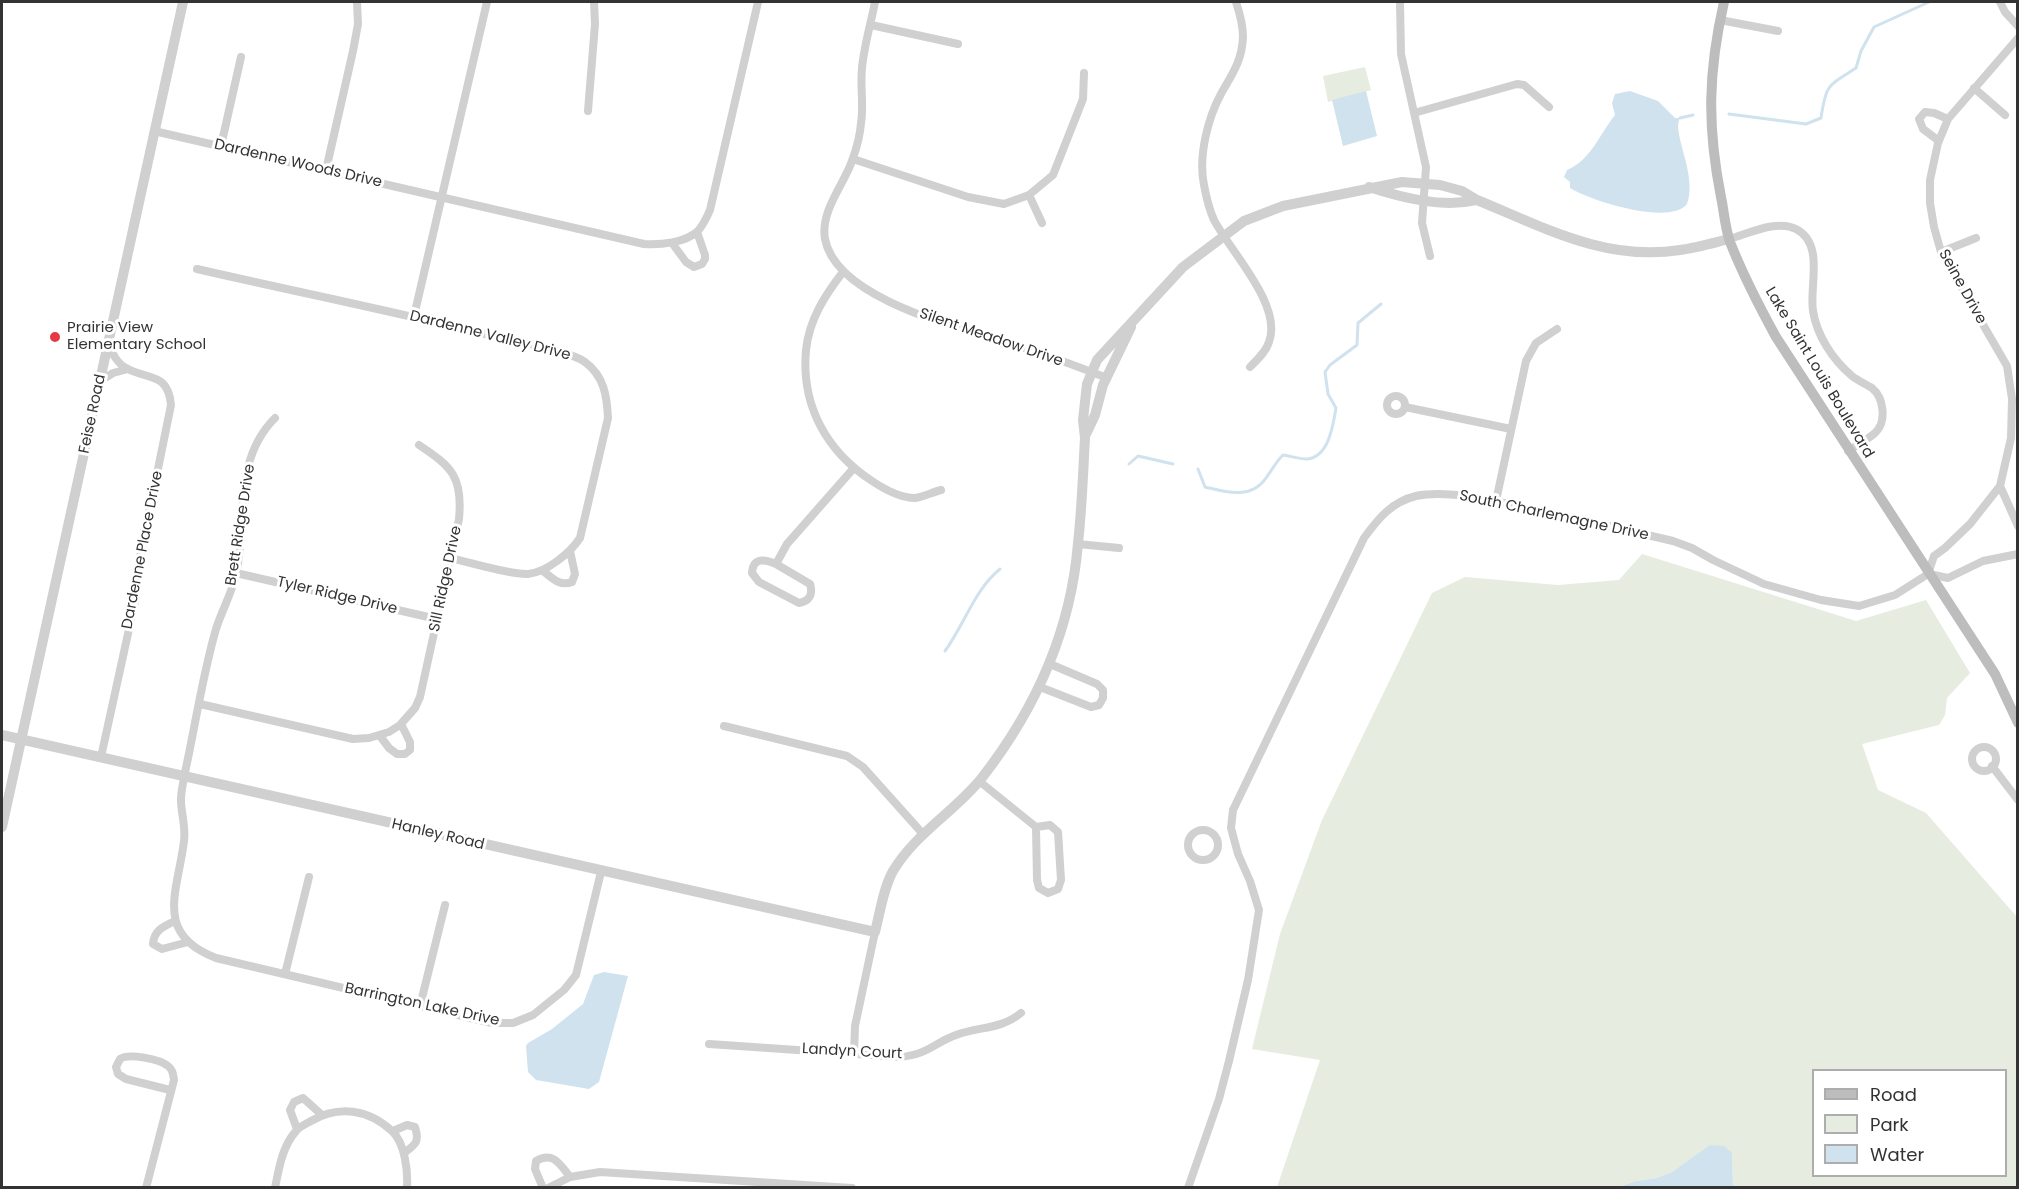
<!DOCTYPE html>
<style>
body{margin:0}
#map{position:relative;width:2019px;height:1189px;overflow:hidden;background:#fff;font-family:Poppins,sans-serif}
canvas{display:block}
.frame{position:absolute;inset:0;border:3px solid #333;pointer-events:none}
.legend{position:absolute;left:1812px;top:1069px;width:195px;height:108px;box-sizing:border-box;background:#fff;border:2px solid #adadad;margin:0;padding:8px 10px;list-style:none;font-size:18px;color:#333}
.legend li{display:flex;align-items:center;gap:12px;height:30px}
.legend b{width:30px;border:2px solid #adadad}
</style>
<div id="map">
<canvas width="2019" height="1189"></canvas>
<div class="frame"></div>
<ul class="legend">
<li><b style="height:8px;background:#bdbdbd"></b>Road</li>
<li><b style="height:16px;background:#e6ecdf"></b>Park</li>
<li><b style="height:16px;background:#cfe2ee"></b>Water</li>
</ul>
</div>
<script>
const context = document.querySelector('canvas').getContext('2d');
context.lineJoin = 'round';
function fill(path, color) { context.fillStyle = color; context.fill(path, 'evenodd'); }
function stroke(path, color, width, dash) { context.strokeStyle = color; context.lineWidth = width; context.lineCap = dash ? 'butt' : 'round'; context.setLineDash(dash || []); context.stroke(path); }
function label(font, color, halo, rows, align = 'center') {
  context.font = font + ' Poppins,sans-serif'; context.lineWidth = 6; context.setLineDash([]); context.textBaseline = 'middle'; context.strokeStyle = halo; context.fillStyle = color; for (const [text, x, y, turn = 0] of rows) {
    context.save(); context.translate(x, y); context.rotate((+turn || 0) * Math.PI / 180); context.textAlign = isNaN(turn) ? turn : align; if (halo) context.strokeText(text, 0, 0); context.fillText(text, 0, 0); context.restore();
  }
}
fill(new Path2D(`
 M1365,67L1371,90L1328,102L1323,76Z
 M1642,554L1856,621L1926,600L1970,673L1947,698L1945,715L1939,725L1862,744L1878,790L1926,813L2017,917V1187H1733L1732,1153L1711,1145L1672,1172L1657,1178L1636,1181L1618,1187H1277L1320,1060L1252,1049L1280,934L1322,820L1432,593L1465,577L1558,585L1619,580ZM1814,1070H2006V1176H1814Z`), '#e6ecdf');
fill(new Path2D(`
 M1366,91L1377,136L1343,146L1332,100Z
 M1630,91L1658,101L1675,118H1680C1671,132 1698,175 1687,204C1670,226 1591,201 1570,188V182L1564,177L1567,170C1591,160 1599,135 1615,115L1612,103L1615,94Z
 M604,972L628,976L599,1082L589,1089L536,1080L528,1072L526,1046L528,1043L552,1029L583,1004L594,975Z
 M1710,1145L1724,1146L1732,1153L1733,1187H1618L1636,1181L1657,1178L1672,1172Z`), '#cfe2ee');
stroke(new Path2D(`
 M1729,114L1806,124L1821,118C1826,84 1828,86 1856,68L1861,51L1874,27L1929,2
 M1680,118L1693,115
 M1129,464L1138,456L1173,464
 M1198,469L1205,487C1226,492 1251,500 1266,478C1272,470 1275,463 1283,455C1290,456 1299,459 1307,459C1329,457 1333,425 1336,408L1328,394L1325,372L1330,365L1357,345L1358,323L1381,304
 M945,651C964,625 975,589 1000,569`), '#cfe2ee', 3);
stroke(new Path2D(`
 M875,2C871,23 864,46 862,68C860,86 864,105 861,123C860,135 857,147 853,158C845,184 820,210 825,239C837,302 970,330 1021,347C1050,356 1079,367 1107,378
 M1236,2C1240,14 1243,24 1243,37C1242,60 1233,73 1222,92C1208,117 1198,156 1204,185C1206,196 1209,209 1214,220C1230,251 1283,305 1269,342C1266,352 1257,360 1250,367
 M1400,2L1401,54L1426,167L1422,223L1430,256
 M2000,2L2005,12L2018,26
 M1720,20L1778,31
 M871,25L958,44
 M1974,88L2005,115
 M588,111L595,24L594,2
 M1414,113L1517,84L1524,85L1549,107
 M154,131L644,244C660,245 685,243 698,231C703,225 707,217 710,210L758,2
 M1939,141L1923,129L1919,119L1925,112L1934,113L1948,119
 M221,146L241,57
 M853,159L968,197L1004,204L1029,195L1053,175L1083,99L1084,73
 M326,170L353,51L358,24L357,2
 M1029,195L1042,223
 M1729,239C1748,234 1777,219 1796,229C1825,244 1809,286 1813,311C1817,336 1833,360 1852,376C1858,381 1866,384 1872,388C1884,398 1887,422 1875,433C1867,440 1857,445 1848,451
 M672,243L686,262L694,267L702,264L705,259V255L697,232
 M1941,252L1976,238
 M197,269C297,292 397,312 497,337C517,341 570,351 585,362C604,376 607,396 608,418L580,538C570,553 547,572 528,574C510,575 469,562 450,558
 M843,272C825,295 809,320 806,350C801,405 826,451 872,481C884,489 901,498 915,498C923,497 933,492 941,490
 M414,316L487,2
 M100,381L113,373L128,369
 M1387 405a9 9 0 1 1 18 0a9 9 0 1 1-18 0Z
 M1405,407L1511,429
 M275,418C232,461 248,520 236,574C232,593 222,610 216,629C202,677 195,728 184,777C183,784 181,792 181,800C181,813 186,827 184,841C178,891 153,934 216,958L492,1023H513L533,1015L564,990L576,975L601,872
 M2000,486L2018,526
 M1496,501L1526,361L1536,343L1557,329
 M1078,544L1119,548
 M776,564L810,584C813,594 810,601 799,603L759,582L752,573C753,557 765,559 776,564L787,544L853,469
 M542,570C551,577 559,587 572,582L575,574L570,551
 M236,573L437,619
 M1928,574L1934,556L1945,548L1970,524L2000,486L2011,438L2012,399L2007,366L1941,252L1934,227L1930,203V180L1938,143L1948,119L2018,38
 M1929,574L1948,578L1983,561L2018,554
 M1040,687L1091,707L1099,705L1103,698V690L1097,684L1050,664
 M200,704L353,739L369,738L389,732L400,725L415,708L420,697L459,519C463,477 452,467 419,445
 M724,726L847,756L863,767L923,834
 M380,736L389,748L397,754H405L410,750V742L401,724
 M1972 759a12 12 0 1 1 24 0a12 12 0 1 1-24 0Z
 M101,757L136,597L138,567L171,405C168,373 150,380 128,369C117,364 112,353 108,343
 M1992,766L2018,800
 M979,781L1036,827L1037,880L1039,888L1048,893L1058,889L1061,880L1058,832L1050,825L1036,827
 M1188 845a15 15 0 1 1 30 0a15 15 0 1 1-30 0Z
 M175,921C164,926 154,930 153,944L162,949L188,942
 M285,974L309,877
 M420,1006L445,905
 M709,1044L900,1057C929,1054 932,1044 956,1035C980,1026 1000,1030 1021,1013
 M854,1053L855,1026L875,932
 M297,1129L290,1110L294,1102L303,1098L322,1115
 M393,1131L407,1125L415,1127C420,1142 415,1145 404,1153
 M146,1188L174,1080C173,1074 173,1070 168,1066C160,1059 128,1053 120,1059L116,1067L118,1074L126,1079L170,1090
 M275,1188C279,1168 282,1147 296,1131C299,1127 306,1124 311,1121C339,1105 368,1109 392,1131C405,1143 408,1171 407,1188
 M543,1188L535,1169L536,1161C553,1151 560,1164 570,1177
 M548,1188L570,1177L600,1172L852,1188
 M1188,1188L1219,1099L1229,1061L1248,980L1259,910L1250,881L1238,854L1231,828L1233,810L1364,538C1378,519 1391,502 1416,496C1451,489 1504,503 1538,511C1583,520 1628,530 1673,541L1692,548L1713,560L1764,584L1821,600L1859,606L1895,595L1928,574`), '#d0d0d0', 8);
stroke(new Path2D(`
 M1477,200C1543,227 1606,262 1680,250C1696,248 1713,243 1729,239
 M1086,434L1095,415L1103,385L1131,327
 M2,735L875,932C880,913 883,889 893,871C915,834 954,812 981,779C1035,710 1071,631 1078,543C1082,508 1083,473 1085,438L1083,420L1087,384L1097,360L1183,267L1244,221L1283,206L1402,182L1440,185L1462,191L1477,200C1442,208 1403,198 1369,187
 M2,827L183,2`), '#d0d0d0', 10);
stroke(new Path2D(`
 M1724,2C1708,72 1707,126 1721,197C1724,211 1725,228 1730,242C1743,275 1759,306 1776,337L1995,674L2018,723`), '#bdbdbd', 10);
for (const [x, y, r, color] of [
 [55,337,6,"#e63946"]
]) { const dot = new Path2D(); dot.arc(x, y, r, 0, 2 * Math.PI); context.fillStyle = color; context.fill(dot); stroke(dot, '#fff', 2); }
label('15px', '#333', '#fff', [
 ["Dardenne Woods Drive",298,164,13],
 ["Seine Drive",1962,287,61],
 ["Dardenne Valley Drive",490,336,14],
 ["Silent Meadow Drive",991,338,19],
 ["Lake Saint Louis Boulevard",1819,373,59],
 ["Feise Road",93,414,-78],
 ["South Charlemagne Drive",1554,516,12],
 ["Brett Ridge Drive",241,525,-81],
 ["Dardenne Place Drive",143,550,-79],
 ["Sill Ridge Drive",446,579,-78],
 ["Tyler Ridge Drive",337,596,13],
 ["Hanley Road",438,835,13],
 ["Barrington Lake Drive",422,1005,12],
 ["Landyn Court",852,1052,3]
]);
label('15px', '#333', '#fff', [
 ["Prairie View",67,328],
 ["Elementary School",67,345]
], 'left');
</script>
